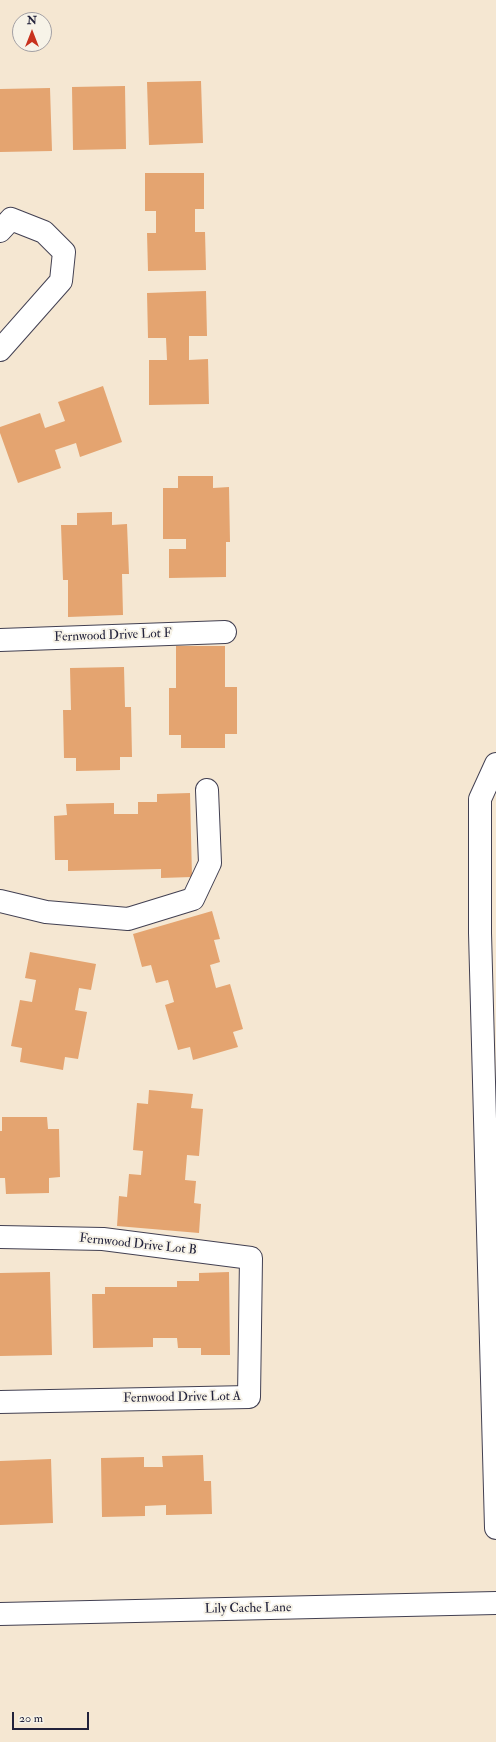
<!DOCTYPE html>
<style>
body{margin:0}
#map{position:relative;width:496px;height:1742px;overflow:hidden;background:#f5e7d2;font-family:"IM FELL Double Pica",serif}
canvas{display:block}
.north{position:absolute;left:12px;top:12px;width:40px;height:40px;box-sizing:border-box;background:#f7f3e8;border:1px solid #a29fa3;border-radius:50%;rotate:0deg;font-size:11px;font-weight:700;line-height:16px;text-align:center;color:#22223b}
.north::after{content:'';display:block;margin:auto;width:14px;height:18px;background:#c8321e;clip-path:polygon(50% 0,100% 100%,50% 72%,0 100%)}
.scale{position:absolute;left:12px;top:1712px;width:77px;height:18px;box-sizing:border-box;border:2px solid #22223b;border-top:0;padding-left:5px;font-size:12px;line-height:14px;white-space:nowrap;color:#22223b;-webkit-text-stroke:3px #f7f3e8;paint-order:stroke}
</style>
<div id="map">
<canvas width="496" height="1742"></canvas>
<div class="north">N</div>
<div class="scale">20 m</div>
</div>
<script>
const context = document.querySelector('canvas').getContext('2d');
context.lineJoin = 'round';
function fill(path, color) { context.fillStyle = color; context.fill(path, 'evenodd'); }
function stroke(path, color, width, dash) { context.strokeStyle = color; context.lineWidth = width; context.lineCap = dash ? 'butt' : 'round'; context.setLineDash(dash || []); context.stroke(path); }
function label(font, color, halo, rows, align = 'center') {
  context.font = font + ' "IM FELL Double Pica",serif'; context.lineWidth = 4; context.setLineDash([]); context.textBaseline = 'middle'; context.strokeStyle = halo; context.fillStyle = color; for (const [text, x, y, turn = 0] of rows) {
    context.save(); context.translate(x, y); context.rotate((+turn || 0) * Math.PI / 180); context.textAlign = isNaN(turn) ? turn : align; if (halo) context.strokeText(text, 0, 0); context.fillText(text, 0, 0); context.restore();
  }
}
fill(new Path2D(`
 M201,81L203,143L149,145L147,82Z
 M125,86L126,149L73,150L72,87Z
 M50,88L52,151L0,152V89Z
 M145,173H204V209H195V232H205L206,270L148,271L147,233H156V211H145Z
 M206,291L207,336H189V360L208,359L209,404L149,405V360H167L166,338H148L147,293Z
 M103,386L122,442L80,457L76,443L55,450L61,468L18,483L0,433V427L40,413L45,428L65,421L58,402Z
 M178,476H213V488L229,487L230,542H226V577L169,578V549H186V539H163V488H178Z
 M112,512V525L127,524L129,574H122L123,615L68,617V580H63L61,525H77V513Z
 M176,646H225V687H237V734H225V748H181V735H169V688H176Z
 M124,667L125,707H131L132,757H120V770L76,771V758H64L63,710H71L70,668Z
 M190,793L192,877L161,878V869L68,871V860H55L54,816L67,815L66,804L114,803V814H138V802H157V794Z
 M212,911L220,939L214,940L220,962L210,965L216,988L230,984L243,1029L233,1032L238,1047L193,1060L190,1047L178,1050L165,1005L174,1002L168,980L156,983L151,965L142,967L133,934Z
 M30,952L96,964L91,990L79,988L75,1010L87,1012L78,1059L65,1057L63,1070L20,1062L22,1048L11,1046L20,1000L32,1002L36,980L25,978Z
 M149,1090L193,1094L191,1108L203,1109L199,1156L187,1155L185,1180L196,1181L194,1203L201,1204L199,1233L117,1226L119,1196L127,1197L129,1174L141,1175L143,1151L133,1150L137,1103L148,1104Z
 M2,1117H47L48,1129H59L60,1177L49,1178V1193L6,1194L5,1178H0V1131H2Z
 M50,1272L52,1355L0,1356V1273Z
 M229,1272L230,1355H201V1348H178L177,1338H153V1347L93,1348L92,1294H105V1287H177V1281H199V1273Z
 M203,1455L204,1481H211L212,1514L166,1515V1505L145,1506V1516L102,1517L101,1458L144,1457V1467H163L162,1456Z
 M51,1459L53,1523L0,1525V1461Z`), '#e4a470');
const minor = new Path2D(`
 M0,231L11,219L44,232L64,252L61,281L0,350
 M0,640L225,632
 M496,764L480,799V933L496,1528
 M0,901L46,912L128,919L193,899L210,863L207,790
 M0,1237L103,1239L251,1258L249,1397L0,1402
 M0,1614L496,1603`);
stroke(minor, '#424052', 24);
stroke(minor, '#fff', 22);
label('13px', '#22223b', '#f7f3e8', [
 ["Fernwood Drive Lot F",113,636,-2],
 ["Fernwood Drive Lot B",138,1245,6],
 ["Fernwood Drive Lot A",182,1398,-1],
 ["Lily Cache Lane",248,1609,-1]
]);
</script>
